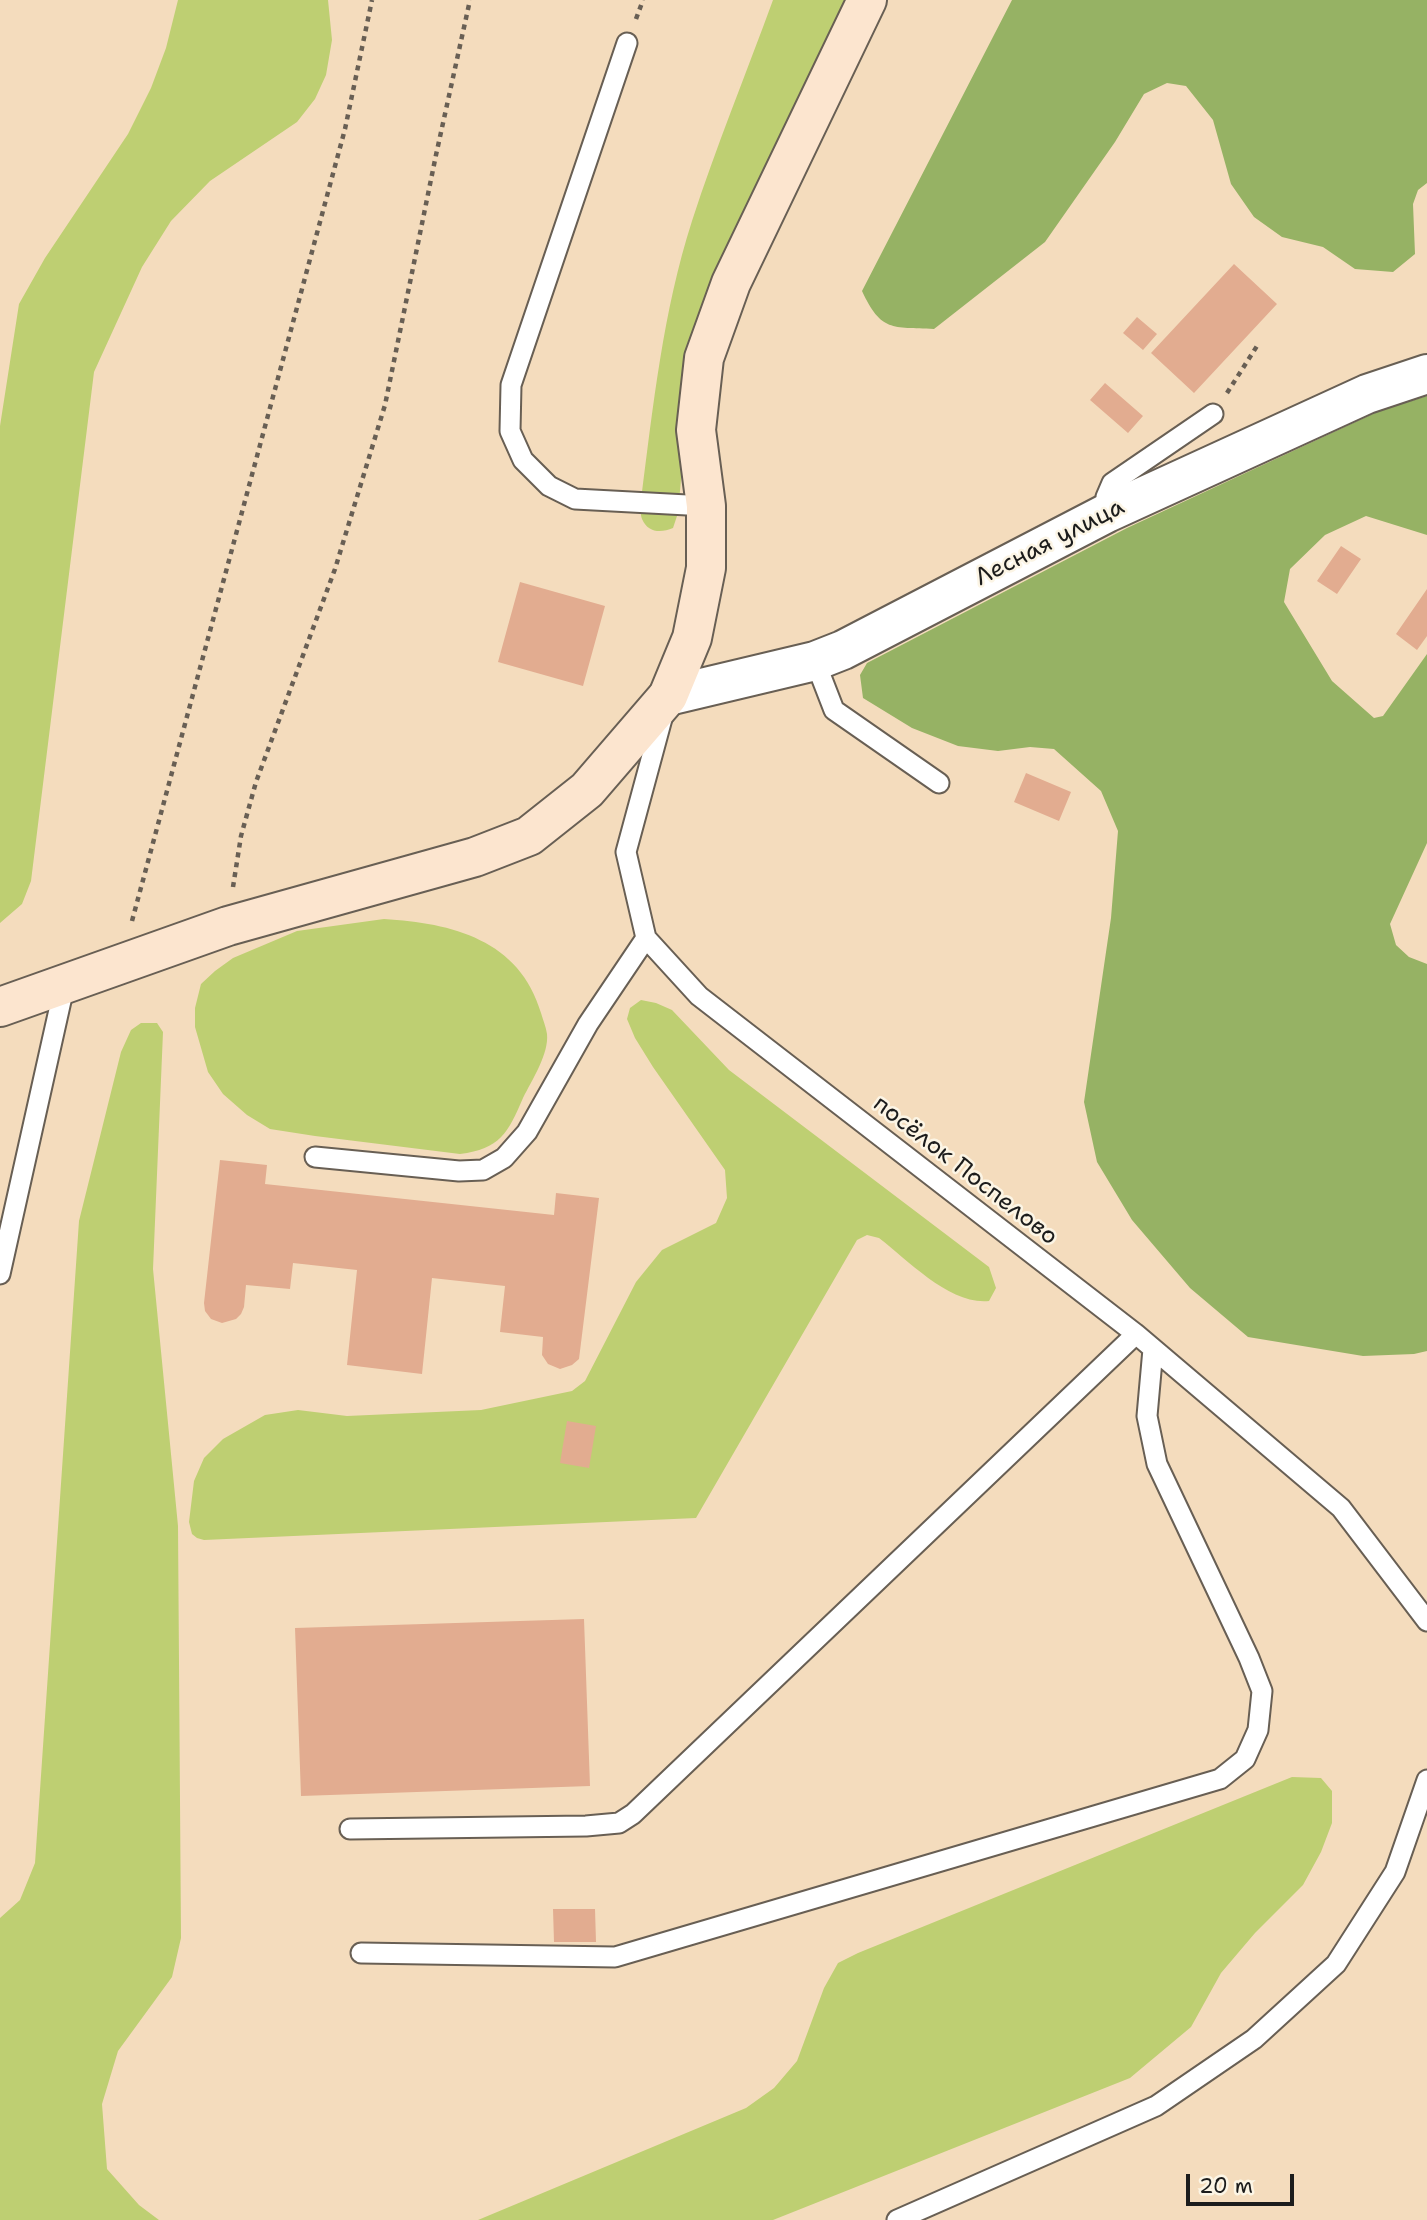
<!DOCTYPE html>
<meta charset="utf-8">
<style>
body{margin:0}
#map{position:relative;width:1427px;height:2220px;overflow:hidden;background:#f4dcbd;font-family:"Shantell Sans",sans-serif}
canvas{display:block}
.scale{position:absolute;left:1186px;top:2174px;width:108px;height:32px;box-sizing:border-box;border:4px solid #1c1c1c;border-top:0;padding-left:9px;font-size:21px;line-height:24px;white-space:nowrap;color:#1c1c1c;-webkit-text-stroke:5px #fcf5e5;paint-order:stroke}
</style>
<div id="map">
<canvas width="1427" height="2220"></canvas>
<div class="scale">20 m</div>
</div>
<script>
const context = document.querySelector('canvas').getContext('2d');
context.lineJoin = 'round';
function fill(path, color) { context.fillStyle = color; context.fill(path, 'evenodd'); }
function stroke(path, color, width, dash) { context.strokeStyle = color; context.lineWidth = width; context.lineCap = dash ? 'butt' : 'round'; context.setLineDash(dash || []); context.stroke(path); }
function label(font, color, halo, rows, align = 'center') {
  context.font = font + ' "Shantell Sans",sans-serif'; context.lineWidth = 5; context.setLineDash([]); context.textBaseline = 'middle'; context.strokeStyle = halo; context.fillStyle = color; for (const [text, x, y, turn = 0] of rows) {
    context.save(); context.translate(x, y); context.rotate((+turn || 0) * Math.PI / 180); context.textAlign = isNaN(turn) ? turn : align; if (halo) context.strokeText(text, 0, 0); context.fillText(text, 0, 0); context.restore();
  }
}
fill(new Path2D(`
 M178,0H328L332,40L326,75L315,99L297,122L210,181L171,221L142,267L94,372L31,881L22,904L0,923V426L19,304L45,258L128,134L151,88L166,48Z
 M773,0H847L688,401L678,513L673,528C661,533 648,533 642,519C640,514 641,505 641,500C653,407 663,311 692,221C716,147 746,74 773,0Z
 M384,919C452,923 520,940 541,1013C543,1020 546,1027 547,1034C549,1054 532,1080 523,1098C508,1133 500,1149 460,1154L315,1136L270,1129L247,1115L223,1094L208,1072L195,1027V1008L201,984L215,971L233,958L297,931Z
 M641,1000L656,1003L672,1010L729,1070L989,1267L996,1288L989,1301C950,1305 909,1261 879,1238L867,1235L857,1240L696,1518L204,1540L197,1538L192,1534L189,1522L194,1481L204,1458L223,1439L265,1415L298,1410L347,1416L481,1410L572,1391L585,1381L636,1282L662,1250L716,1223L727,1198L725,1170L653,1067L635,1038L627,1019L630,1008Z
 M141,1023H157L163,1032L153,1269L178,1526L181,1938L172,1977L118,2051L102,2104L107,2169L139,2205L159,2220H0V1918L20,1900L35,1863L79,1221L121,1052L131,1030Z
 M1292,1777L1321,1778L1332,1791V1823L1321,1852L1303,1885L1255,1933L1221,1973L1191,2027L1130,2078L773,2220H478L746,2108L774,2088L797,2061L824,1988L838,1963L858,1953Z`), '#becf72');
fill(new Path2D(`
 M1012,0H1427V183L1418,190L1413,204L1415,254L1393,272L1355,269L1323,247L1282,237L1254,217L1231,184L1213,120L1186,86L1167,83L1144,94L1115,142L1045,242L934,329C892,327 881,332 862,291Z
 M1427,396V535L1366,516L1325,535L1290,569L1284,602L1332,681L1374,718L1383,716L1427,654V843L1390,924L1396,945L1409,957L1427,964V1351L1414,1354L1363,1356L1248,1337L1190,1288L1132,1220L1097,1162L1084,1102L1111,918L1118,831L1101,791L1054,749L1030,747L998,751L958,746L912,728L863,698L860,675L867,663L1127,528L1379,411Z`), '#96b264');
fill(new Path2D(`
 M1234,264L1277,304L1194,393L1151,353Z
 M1137,317L1157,334L1143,350L1123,333Z
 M1105,383L1143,416L1128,433L1090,400Z
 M1341,546L1361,559L1337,594L1317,581Z
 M520,582L605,606L583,686L498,662Z
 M1427,589V636L1417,650L1396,634Z
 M1026,773L1071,792L1059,821L1014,802Z
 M220,1160L267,1165L265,1184L554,1215L556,1193L599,1198L579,1359L572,1365L560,1369L548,1364L542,1355L543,1337L500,1332L505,1286L432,1278L422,1374L347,1365L357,1270L293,1263L290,1289L246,1285L244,1307L241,1314L236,1319L222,1323L211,1319L205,1311L204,1303Z
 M567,1421L596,1426L589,1468L560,1463Z
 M584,1619L590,1786L301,1796L295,1628Z
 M553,1909H595L596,1942H554Z`), '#e2ac90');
const lane = new Path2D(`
 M627,43L511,385L510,431L523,460L549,486L575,499L706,506
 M1107,513L1106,497L1112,483L1213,414
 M815,661L834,710L939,783
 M663,715L626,852L646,938L699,996L1136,1334L1341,1508L1427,1621
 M315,1157L459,1171L483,1170L504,1158L527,1132L588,1024L646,938
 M0,1274L65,983
 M350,1829L586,1826L619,1823L633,1814L1136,1334
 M361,1953L615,1957L1220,1779L1245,1759L1258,1730L1262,1691L1249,1658L1157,1464L1147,1416L1153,1349
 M897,2220L1156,2106L1254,2039L1336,1964L1395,1872L1427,1780`);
const street = new Path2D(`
 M668,696L815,661L843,650L1107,513L1367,394L1427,374`);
const secondary = new Path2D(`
 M0,1007L228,926L475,857L529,836L587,790L668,696L692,638L706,568V506L696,430L704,358L731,283L867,0`);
stroke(lane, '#685f54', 23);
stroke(street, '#685f54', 42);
stroke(secondary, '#685f54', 42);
stroke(new Path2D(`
 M636,19L643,0
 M1227,393L1257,346
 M233,887L241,836L256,782L335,569L385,405L436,155L470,0
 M132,921L345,129L372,0`), '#685f54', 4.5, [5, 5]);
stroke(lane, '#fff', 19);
stroke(street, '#fff', 38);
stroke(secondary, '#fce5cf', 38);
label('24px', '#1c1c1c', '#fcf5e5', [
 ["Лесная улица",1050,543,-27],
 ["посёлок Поспелово",965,1171,38]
]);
</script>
